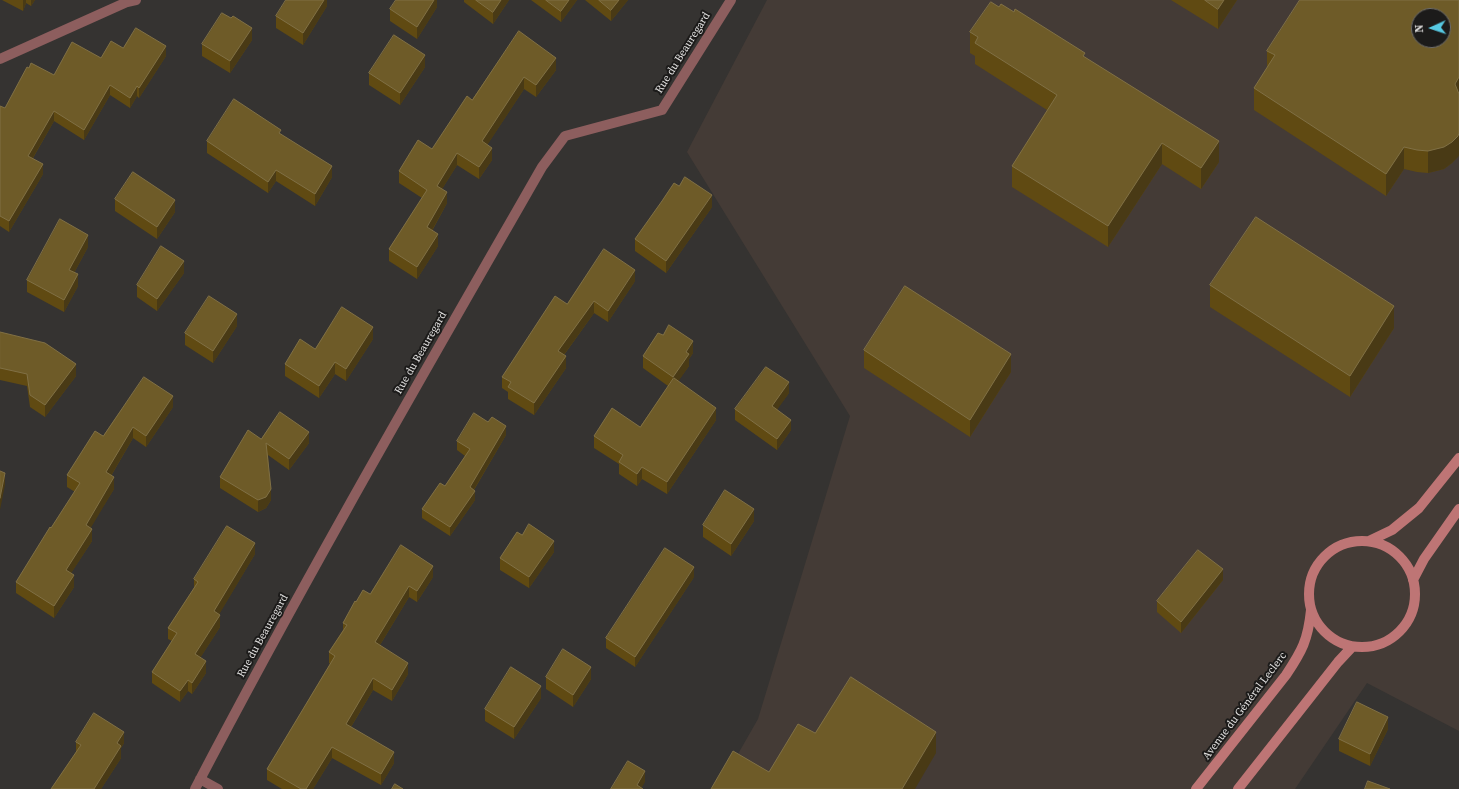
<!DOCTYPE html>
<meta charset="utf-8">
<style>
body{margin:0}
#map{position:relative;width:1459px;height:789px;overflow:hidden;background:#353331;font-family:"Source Serif 4",serif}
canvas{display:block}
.north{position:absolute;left:1411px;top:8px;width:40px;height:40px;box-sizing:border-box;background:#1c1b1a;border:1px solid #6c6b6a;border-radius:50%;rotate:267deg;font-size:11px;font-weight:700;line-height:16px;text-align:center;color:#e3e2e1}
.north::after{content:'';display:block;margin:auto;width:14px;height:18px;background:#57c9e2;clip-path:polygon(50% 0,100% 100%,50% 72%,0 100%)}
</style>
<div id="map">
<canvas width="1459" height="789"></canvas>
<div class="north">N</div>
</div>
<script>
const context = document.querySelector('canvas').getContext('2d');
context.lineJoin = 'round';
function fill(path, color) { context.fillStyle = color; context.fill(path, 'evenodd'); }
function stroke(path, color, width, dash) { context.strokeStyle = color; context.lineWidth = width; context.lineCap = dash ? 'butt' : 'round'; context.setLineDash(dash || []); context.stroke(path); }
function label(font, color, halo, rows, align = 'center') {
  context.font = font + ' "Source Serif 4",serif'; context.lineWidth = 4; context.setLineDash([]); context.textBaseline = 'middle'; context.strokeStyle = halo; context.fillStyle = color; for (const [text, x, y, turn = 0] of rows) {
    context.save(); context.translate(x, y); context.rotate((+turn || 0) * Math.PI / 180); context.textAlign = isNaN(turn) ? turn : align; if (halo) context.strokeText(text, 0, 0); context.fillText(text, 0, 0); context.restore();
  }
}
fill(new Path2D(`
 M767,0H1459V731L1367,683L1295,789H718L758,719L850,416L687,152ZM1419,16H1443V40H1419Z`), '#443b36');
stroke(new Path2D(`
 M0,59L127,2L136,0
 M200,779L218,789
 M195,789C305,578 424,373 542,167L565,136L662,110L731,0`), '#8d5e5e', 10);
stroke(new Path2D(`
 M1309 594a53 53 0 1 1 106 0a53 53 0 1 1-106 0Z
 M1369,541L1392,530L1419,508L1459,458
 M1413,580L1424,559L1459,509
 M1196,789L1286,675C1302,651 1308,640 1311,610
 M1238,789L1338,662L1352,647`), '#be7575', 10);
fill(new Path2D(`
 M2,0H35L31,6L26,3L23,11Z
 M327,0V6L303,45L276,28V16Z
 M437,0V7L417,39L390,21V9Z
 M464,0H509L493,24L464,2Z
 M531,0H577L561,22Z
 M585,0H628L611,21Z
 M1171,0H1237L1218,29Z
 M1459,0V155L1452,163L1444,169L1428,173L1417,172L1404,169L1386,196L1254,110V88L1267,68V51Z
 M999,7L1014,12L1085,57L1219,162L1201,189L1162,164L1108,247L1012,187V166L1047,110L975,64V56L970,53V32Z
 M519,31L556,70L536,97L524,89L487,145L492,160L479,179L457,165L442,189L447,203L432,231L438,246L417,279L389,261V249L422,198L399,183V171L432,149L472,100Z
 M252,40L230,73L202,56V44Z
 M123,48L166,56L139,98L137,96L130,108L110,95L84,140L54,121L33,158L43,174L9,232L0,226V106L5,108L54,75L101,58Z
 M425,67L400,105L369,85V73Z
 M281,135L332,177L315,206L276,181L268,193L207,153V141Z
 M115,199L175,212L157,239L115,211Z
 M712,207L666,273L635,251V239Z
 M88,247L74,273L78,286L64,312L27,292V280Z
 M184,273L157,311L137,297V285Z
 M635,281L608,322L594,313L564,355L566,368L534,415L508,399V392L502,388V377L567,304Z
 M1210,285L1394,328L1350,397L1210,307Z
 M237,326L213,363L185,345V333Z
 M0,332L76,376L45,417L30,407L27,386L0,380Z
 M373,339L346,381L335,374L319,398L285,376V364L315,349Z
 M864,350L1011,372L970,437L864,368Z
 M693,353L689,359V366L678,381L716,420L667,494L642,479L637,486L619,474V464L594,448V436L640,427L668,386L643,368V356Z
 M789,393L777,409L791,430L777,450L735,420V409Z
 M173,407L146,447L133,438L111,476L114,489L90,528L92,541L71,573L74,587L54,618L16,593V582L75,492L67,487V475L103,436Z
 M506,435L474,490L475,500L450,536L422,518V509L445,486L465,456L457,450V441Z
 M261,439L309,443L289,470L268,455L271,500L266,508L258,512L220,488V477Z
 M754,521L731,556L703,537V525Z
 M522,535L554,552L529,588L500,570V558Z
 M255,554L219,614L220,627L200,658L206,673L192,694L188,691L180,702L152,683V672L172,641L168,639V628L194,588V579Z
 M433,577L417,602L409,597L380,645L408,674L392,701L373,690L351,727L394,763L381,785L332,758L313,789H282L267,780V769L330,664L329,663V652L343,630V623L356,602L370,594Z
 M694,577L635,667L606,648V638Z
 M1223,580L1181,633L1157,612V601Z
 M546,677L591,679L573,707L546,689Z
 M541,698L514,739L485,721V709Z
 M1388,729L1370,766L1339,751V739Z
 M76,742L124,743L121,748V758L101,789H51L76,752Z`), '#604a12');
fill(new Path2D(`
 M23,0H26V3L23,11Z
 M31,0H35L31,6Z
 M324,0H327V6L303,45V33Z
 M434,0H437V7L417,39V27Z
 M501,0H509L493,24V12Z
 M569,0H577L561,22V11Z
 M619,0H628L611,21V10Z
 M1224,0H1237L1218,29V9Z
 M252,28V40L230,73V61Z
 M166,46V56L139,98V88Z
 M425,55V67L400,105V93Z
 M556,58V70L536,97V85Z
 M524,77V89L482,153V141Z
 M1459,77V99L1455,84Z
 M110,85V95L84,140V130Z
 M137,86V96L130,108V98Z
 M54,111V121L28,166V156Z
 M1459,133V155L1458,157L1452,163L1444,169L1428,173V151Z
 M1219,141V162L1201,189V168Z
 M1162,143V164L1108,247V226Z
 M1404,147V169L1386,196V174Z
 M492,148V160L479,179V167Z
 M457,153V165L437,197V186Z
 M43,164V174L9,232V221Z
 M332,166V177L315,206V194Z
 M276,170V181L268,193V182Z
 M447,192V203L427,239V227Z
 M712,195V207L666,273V261Z
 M175,200V212L157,239V227Z
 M438,234V246L417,279V267Z
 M88,235V247L69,282V270Z
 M184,261V273L157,311V299Z
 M635,270V281L608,322V311Z
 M78,274V286L64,312V300Z
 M594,301V313L558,363V351Z
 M1394,306V328L1350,397V376Z
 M237,314V326L213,363V351Z
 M373,327V339L346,381V369Z
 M693,341V353L689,359V366L673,389V377L686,352Z
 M1011,354V372L970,437V420Z
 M566,356V368L534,415V403Z
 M335,362V374L319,398V386Z
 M76,364V376L45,417V405Z
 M789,382V393L772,417V406Z
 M173,396V407L146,447V436Z
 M716,408V420L667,494V482Z
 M791,420V430L777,450V439Z
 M506,426V435L470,496V487Z
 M133,427V438L106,484V472Z
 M309,432V443L289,470V459Z
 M642,467V479L637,486V474Z
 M5,473V485L0,510V498Z
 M114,477V489L86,536V525Z
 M271,489V500L266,508L258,512V500Z
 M475,491V500L450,536V527Z
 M754,509V521L731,556V544Z
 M92,529V541L66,581V570Z
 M554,541V552L529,588V577Z
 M255,543V554L214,623V611Z
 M433,566V577L417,602V591Z
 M694,567V577L635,667V657Z
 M1223,569V580L1181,633V622Z
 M74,575V587L54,618V606Z
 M409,586V597L375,653V642Z
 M220,615V627L195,666V654Z
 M206,661V673L192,694V683Z
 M408,663V674L392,701V690Z
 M591,667V679L573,707V695Z
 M373,678V690L346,735V724Z
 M188,680V691L180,702V691Z
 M541,686V698L514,739V727Z
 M1388,717V729L1370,766V754Z
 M124,732V743L121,748V758L101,789H94L117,743Z
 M936,732V753L915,789H902Z
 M332,747V758L313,789H306Z
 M394,752V763L381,785V774Z
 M645,771V782L641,789L637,785Z`), '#493a15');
const building = new Path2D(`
 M286,0H324L303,33L276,16Z
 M396,0H434L417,27L390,9Z
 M476,0H501L493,12Z
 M546,0H569L561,11Z
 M599,0H619L611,10Z
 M1205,0H1224L1218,9Z
 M1300,0H1459V77L1455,84L1459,94V133L1458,136L1452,142L1444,147L1428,151L1417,150L1404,147L1386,174L1254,88L1275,55L1267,51ZM1419,16H1443V40H1419Z
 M991,2L999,7L1001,4L1014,12L1015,9L1085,53L1083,56L1219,141L1201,168L1162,143L1108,226L1012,166L1057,95L975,43L978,37L970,32Z
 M222,13L231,18L233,16L252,28L230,61L202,44Z
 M136,28L166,46L139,88L137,86L130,98L110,85L84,130L54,111L28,156L43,164L9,221L0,216V106L5,108L27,67L29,68L31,63L54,75L72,42L101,58L111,41L123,48Z
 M519,31L556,58L536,85L524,77L482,141L492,148L479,167L457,153L437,186L447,192L427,227L438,234L417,267L389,249L427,190L399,171L418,140L432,149L467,96L472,100Z
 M394,35L425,55L400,93L369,73Z
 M234,99L281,130L279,133L332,166L315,194L276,170L268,182L207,141Z
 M133,172L175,200L157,227L115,199Z
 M685,177L712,195L666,261L635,239L662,201L674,183L679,186Z
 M1256,217L1394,306L1350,376L1210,285Z
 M60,219L88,235L69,270L78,274L64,300L27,280Z
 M161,246L184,261L157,299L137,285Z
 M604,249L635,270L608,311L594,301L558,351L566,356L534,403L508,387L511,382L502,377L555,296L567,304Z
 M905,286L1011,354L970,420L864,350Z
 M209,296L237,314L213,351L185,333Z
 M342,307L373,327L346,369L335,362L319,386L285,364L300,339L315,349Z
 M669,325L693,341L686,352L689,354L673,377L643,356L658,333L663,335Z
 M0,332L45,343L76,364L45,405L30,395L27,374L0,368Z
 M766,367L789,382L772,406L791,420L777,439L735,409Z
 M144,377L173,396L146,436L133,427L106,472L114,477L86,525L92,529L66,570L74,575L54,606L16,582L50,527L51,528L80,483L67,475L95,431L103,436Z
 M674,378L716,408L667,482L642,467L637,474L619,462L623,455L594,436L612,408L640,427Z
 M280,412L309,432L289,459L266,443L271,489L266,497L258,500L220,477L248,430L261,439Z
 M474,413L488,422L492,417L506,426L470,487L475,491L450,527L422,509L440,483L445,486L470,449L457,441Z
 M0,471L5,473L0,498Z
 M725,490L754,509L731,544L703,525Z
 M529,524L554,541L529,577L500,558L517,532L522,535Z
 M227,526L255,543L214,611L220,615L195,654L206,661L192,683L188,680L180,691L152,672L177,633L168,628L198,582L194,579Z
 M401,545L433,566L417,591L409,586L375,642L408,663L392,690L373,678L346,724L394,752L381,774L332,747L306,789H301L267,769L335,656L329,652L347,625L343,623L355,601L356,602L363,590L370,594Z
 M665,548L694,567L635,657L606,638Z
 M1198,550L1223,569L1181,622L1157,601Z
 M563,649L591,667L573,695L546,677Z
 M511,667L541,686L514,727L485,709Z
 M851,677L936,732L902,789H711L733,751L769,772L798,724L815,733Z
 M1357,702L1388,717L1370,754L1339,739Z
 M94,713L124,732L117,743L121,746L94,789H51L81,745L76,742Z
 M628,761L645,771L637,785L643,789H611Z
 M1368,781L1390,789H1365Z
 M395,784L403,789H392Z`);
fill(building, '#6e5b28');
stroke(building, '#807045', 1);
label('11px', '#e3e2e1', '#1c1b1a', [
 ["Rue du Beauregard",683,53,-58],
 ["Rue du Beauregard",421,353,-60],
 ["Rue du Beauregard",263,636,-61],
 ["Avenue du Général Leclerc",1245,706,-53]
]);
</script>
